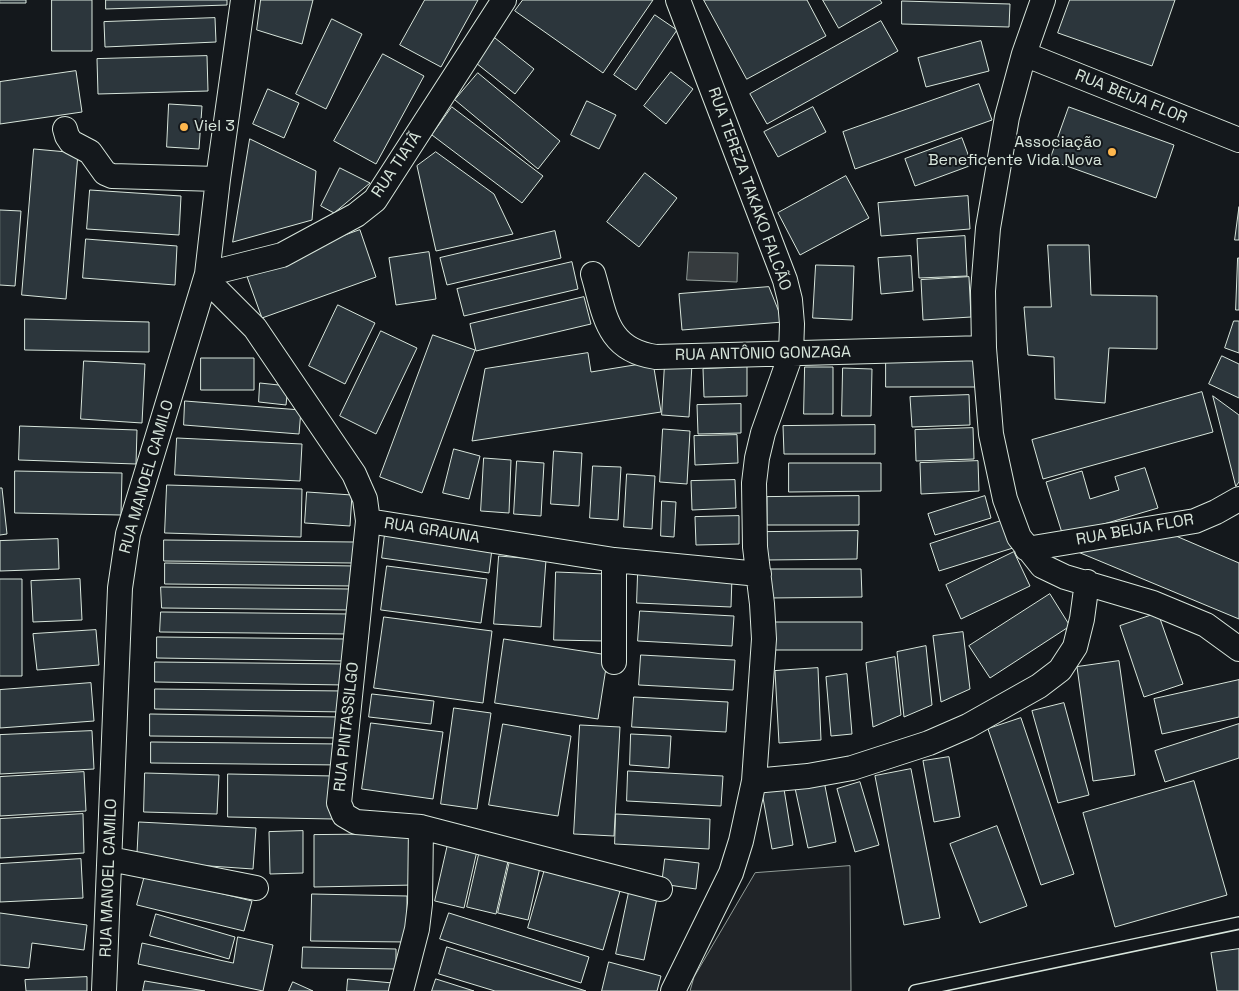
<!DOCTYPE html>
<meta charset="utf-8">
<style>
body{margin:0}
canvas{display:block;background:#14181c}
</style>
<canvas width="1239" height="991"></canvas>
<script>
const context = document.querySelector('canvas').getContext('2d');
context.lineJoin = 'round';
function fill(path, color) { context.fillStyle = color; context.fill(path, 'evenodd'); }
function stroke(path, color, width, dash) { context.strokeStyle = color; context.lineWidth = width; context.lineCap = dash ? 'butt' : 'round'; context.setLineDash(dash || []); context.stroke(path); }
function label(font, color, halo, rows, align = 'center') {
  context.font = font + ' "Space Grotesk",sans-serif'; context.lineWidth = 4; context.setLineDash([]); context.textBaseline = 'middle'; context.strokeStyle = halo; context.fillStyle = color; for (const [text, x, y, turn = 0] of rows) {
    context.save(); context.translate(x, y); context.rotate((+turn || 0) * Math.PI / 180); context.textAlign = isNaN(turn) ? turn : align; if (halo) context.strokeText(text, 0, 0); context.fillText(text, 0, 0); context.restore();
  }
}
const green = new Path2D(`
 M850,866L851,991H690L694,977L755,873Z`);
fill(green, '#202428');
stroke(green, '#939e99', 1);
const water = new Path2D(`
 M689,252L738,253L737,282L687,280Z`);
fill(water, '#363b3e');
stroke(water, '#939e99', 1);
const building = new Path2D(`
 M0,0H26V3H0Z
 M52,0H92V51H52Z
 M106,0H227V5L106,9Z
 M261,0H313L302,44L257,30Z
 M425,0H478L441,67L400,45Z
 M523,0H653L603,73L515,11Z
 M704,0H807L826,36L747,79Z
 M823,0H880L882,3L839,28Z
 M1070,0H1175L1152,66L1058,33Z
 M902,1L1010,4L1009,27L902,24Z
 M655,15L677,30L636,90L614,75Z
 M215,18L216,42L105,47L104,22Z
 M332,19L362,34L326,109L296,94Z
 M881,21L898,51L767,124L750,94Z
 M495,38L534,69L515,94L476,63Z
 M981,41L989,71L926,87L918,58Z
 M383,54L424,76L376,164L334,141Z
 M207,56L208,91L98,94L97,59Z
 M76,71L82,112L0,124V82Z
 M671,72L693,89L666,124L644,106Z
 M478,73L560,141L538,169L455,100Z
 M979,84L992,120L855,169L843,132Z
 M268,89L299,103L284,138L253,124Z
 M587,101L616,115L599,149L571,135Z
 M169,104L202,106L199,149L167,147Z
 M452,107L543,176L522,203L432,135Z
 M813,107L826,132L778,157L764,132Z
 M1069,107L1174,145L1156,198L1050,160Z
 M962,138L972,165L915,186L905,159Z
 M250,139L316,171L312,220L233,242Z
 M34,149L78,153L66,299L22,295Z
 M436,152L494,194L513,234L436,251L417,166Z
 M340,168L370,183L334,213L321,206Z
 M645,173L677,198L639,247L607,222Z
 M846,176L869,218L800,255L778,213Z
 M90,190L181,196L179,235L87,229Z
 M968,196L970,229L881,236L878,203Z
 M1239,207V240H1235Z
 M0,210L21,211L15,286L0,285Z
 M360,230L376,277L262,318L245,271Z
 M555,231L561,258L447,285L440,258Z
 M965,236L967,276L919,278L917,239Z
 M86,239L177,246L175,285L83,278Z
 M1048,245H1089L1091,295L1157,296V349L1109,348L1105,403L1055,399L1054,357L1028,355L1024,307H1051Z
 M429,252L436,299L396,305L389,258Z
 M911,256L913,291L881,294L878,258Z
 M1238,258H1239V310H1236Z
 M572,262L578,289L464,316L457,289Z
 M816,265L854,266L852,320L813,318Z
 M969,277L971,317L923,320L921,280Z
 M769,287L783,322L682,330L679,294Z
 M584,297L591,324L476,351L470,324Z
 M338,305L375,323L345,384L309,366Z
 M25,319L149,322V352L25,350Z
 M1234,321H1239V353L1225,348Z
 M381,331L417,348L376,434L340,416Z
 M433,335L475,350L422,493L380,477Z
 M588,353L591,372L653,362L661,412L472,441L485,369Z
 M1222,356L1239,364V398L1209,384Z
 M886,357L980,358V387H886Z
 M201,358H254V390H201Z
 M84,361L145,364L142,423L81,419Z
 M665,363L692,364L689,417L662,415Z
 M747,367V396L704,397L703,369Z
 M805,367H833V414H804Z
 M843,368L872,369L871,416H842Z
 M260,383L288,386L286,405L259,402Z
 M1202,392L1213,432L1043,479L1032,440Z
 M969,395L970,425L912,427L910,397Z
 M1213,396L1239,415V482L1236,486Z
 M185,401L301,410L299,434L184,425Z
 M741,404V433L698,434L697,405Z
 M875,425V454H784L783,426Z
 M20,426L137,430L136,464L19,460Z
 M973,428L974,459L916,461L915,430Z
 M663,429L690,431L687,484L660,482Z
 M737,435L738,463L695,465L694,436Z
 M177,438L302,444L300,481L175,475Z
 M454,449L480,456L469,499L443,493Z
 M554,451L582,453L579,506L551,504Z
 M484,458L511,460L509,513L481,511Z
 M517,461L544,463L541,516L514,514Z
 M978,461L979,491L921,494L920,463Z
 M789,463H881V491L789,492Z
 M593,466L621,467L618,520L590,518Z
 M1145,468L1158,508L1063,536L1046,482L1082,471L1090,499L1119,490L1115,477Z
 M15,471L122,473L121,515L15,513Z
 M627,474L655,476L652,529L624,527Z
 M735,480L736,508L692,510L691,481Z
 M167,485L302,489L301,537L165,533Z
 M0,488H2L7,534L0,535Z
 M307,492L352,495L350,526L305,523Z
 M859,496V525H767V497Z
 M985,496L991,518L935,535L928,514Z
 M662,501L676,502L674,537L661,536Z
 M739,516V544L696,545L695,517Z
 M1004,520L1013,548L939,571L930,544Z
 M858,531L857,559L766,560V532Z
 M385,534L492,549L489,573L382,558Z
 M1176,536L1239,563V619L1078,552Z
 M58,539L59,569L0,571V541Z
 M164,540L354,542L353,563L164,561Z
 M1014,552L1030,586L961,619L946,585Z
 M499,556L546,560L541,627L494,624Z
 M165,563L355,566V586L165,584Z
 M387,566L487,579L481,623L381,610Z
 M770,569H861L862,597L770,598Z
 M556,572L606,574L604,641L554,640Z
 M638,573L732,577L731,607L637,603Z
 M0,579H22V676H0Z
 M80,579L82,620L33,622L31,581Z
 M161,587L351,589V610L162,608Z
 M1050,594L1070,626L990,678L969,646Z
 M640,611L734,616L732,646L638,641Z
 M161,612L350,614V634L160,632Z
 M1158,613L1183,684L1144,697L1120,626Z
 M384,617L492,631L483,703L374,688Z
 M770,622H862V650H771Z
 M96,630L99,665L37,670L33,634Z
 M963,632L970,689L941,702L933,636Z
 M157,637L347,639V661L157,658Z
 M504,639L608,655L598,719L495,703Z
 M926,646L932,705L904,717L897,652Z
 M641,655L735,660L733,690L639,685Z
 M895,657L901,715L873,727L866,663Z
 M1119,661L1135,775L1093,781L1077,667Z
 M155,662L345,664V685L155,682Z
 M818,668L821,740L779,743L775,671Z
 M847,674L852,734L831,736L826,677Z
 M1239,680V717L1162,734L1154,699Z
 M91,683L94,721L0,728V690Z
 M155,689L345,691V712L155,709Z
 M372,694L434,701L431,724L369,717Z
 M634,697L728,702L726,732L632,727Z
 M1064,703L1089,795L1058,803L1032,711Z
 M454,708L491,713L477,809L441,804Z
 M150,714L340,717V738L150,736Z
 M1021,718L1074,874L1041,885L988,729Z
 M371,723L443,732L433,799L362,789Z
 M503,724L571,736L558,816L489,805Z
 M1239,724V758L1165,782L1155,751Z
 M580,725L620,727L614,836L574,834Z
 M92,731L94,769L0,774V735Z
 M631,734L671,736L669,768L630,765Z
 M151,742L341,744V765L151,763Z
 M949,757L960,817L934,822L923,761Z
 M911,769L940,918L904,925L875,776Z
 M628,771L723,776L721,806L627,801Z
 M84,772L86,811L0,816V777Z
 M145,773L219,775L217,814L144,812Z
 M228,774L334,776L333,819L228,817Z
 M824,781L836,842L808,848L795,788Z
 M1194,781L1227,895L1115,927L1083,813Z
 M860,782L879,845L855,852L837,789Z
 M784,789L793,845L772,849L762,792Z
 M83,814L84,853L0,858V819Z
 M616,814L710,819L709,849L615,844Z
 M139,822L256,828L253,869L137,861Z
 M997,826L1027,906L980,923L950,844Z
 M303,831V873L270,874L269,832Z
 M413,834L414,885L314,887V835Z
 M448,844L477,851L464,908L435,901Z
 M480,850L509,857L496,914L467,907Z
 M511,856L541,863L528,920L498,913Z
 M81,859L83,898L0,902V864Z
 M665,859L699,863L696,889L662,884Z
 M545,869L620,891L603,950L528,928Z
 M145,875L252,901L244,931L137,905Z
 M629,892L657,898L644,960L616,954Z
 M312,894L407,896V942L311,941Z
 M0,913L87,925L84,950L32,943L29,968L0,965Z
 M449,913L589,957L581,983L440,939Z
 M156,914L235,937L229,959L150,936Z
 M238,937L273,945L263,991L138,964L142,943L233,963Z
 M303,947L396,949V969L302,968Z
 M447,947L586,991H495L439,974Z
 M1239,949V991H1217L1211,953Z
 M609,962L661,976L657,991H602Z
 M87,977V991H26L25,980Z
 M348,979L393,983L389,991H347Z
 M436,979L474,991H432Z
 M145,981L205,991H143Z
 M293,982L313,991H289Z`);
fill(building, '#2c363c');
stroke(building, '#d8e6dc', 1);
const service = new Path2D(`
 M915,991L1239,923`);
const minor = new Path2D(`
 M1043,0L1024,54L1007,117L988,228L983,291L984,348L991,434L1005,499L1019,537L1042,566L1065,577L1153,603L1206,625L1239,649
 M1024,54L1239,140
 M65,129L67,136L71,142L90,152L105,173L112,176L218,179
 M207,274L282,255L356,215L375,200L504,0
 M593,274C605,314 606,350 656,357L984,348
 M206,279L255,328L354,474L365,499L368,521L614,560L759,574
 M368,521L339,803L344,815L356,822L421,827L660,889
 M1027,549L1195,521L1216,512L1239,499
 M614,662V560
 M754,781L808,776L852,768L929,743L968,726L1039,686L1060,670L1075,647L1082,619L1087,582
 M110,859L256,888
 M104,991L120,588L128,534L207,274L218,179L243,0
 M401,991L417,929L420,904L421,827
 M673,991L731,873L741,841L754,781L764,639L762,604L755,547L754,483L757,458L763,433L791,354L792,324L790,300L785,280L678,0`);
stroke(service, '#d8e6dc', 14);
stroke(minor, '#d8e6dc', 26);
stroke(service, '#14181c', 11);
stroke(minor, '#14181c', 24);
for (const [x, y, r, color] of [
 [184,127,5,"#ffb74d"],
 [1112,152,5,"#ffb74d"]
]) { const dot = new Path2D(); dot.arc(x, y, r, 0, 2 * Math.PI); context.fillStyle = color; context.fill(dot); stroke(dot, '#14181c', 2); }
label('16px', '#d8e6dc', '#14181c', [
 ["RUA BEIJA FLOR",1131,97,22],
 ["RUA TIATÃ",397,165,-56],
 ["RUA TEREZA TAKAKO FALCÃO",749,189,70],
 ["RUA ANTÔNIO GONZAGA",763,354,-1],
 ["RUA MANOEL CAMILO",147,477,-74],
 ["RUA BEIJA FLOR",1135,530,-10],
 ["RUA GRAUNA",432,531,9],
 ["RUA PINTASSILGO",347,727,-84],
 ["RUA MANOEL CAMILO",109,878,-88]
]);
label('16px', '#d8e6dc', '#14181c', [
 ["Viel 3",194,127],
 ["Associação",1102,143,"right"],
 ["Beneficente Vida Nova",1102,161,"right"]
], 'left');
</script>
